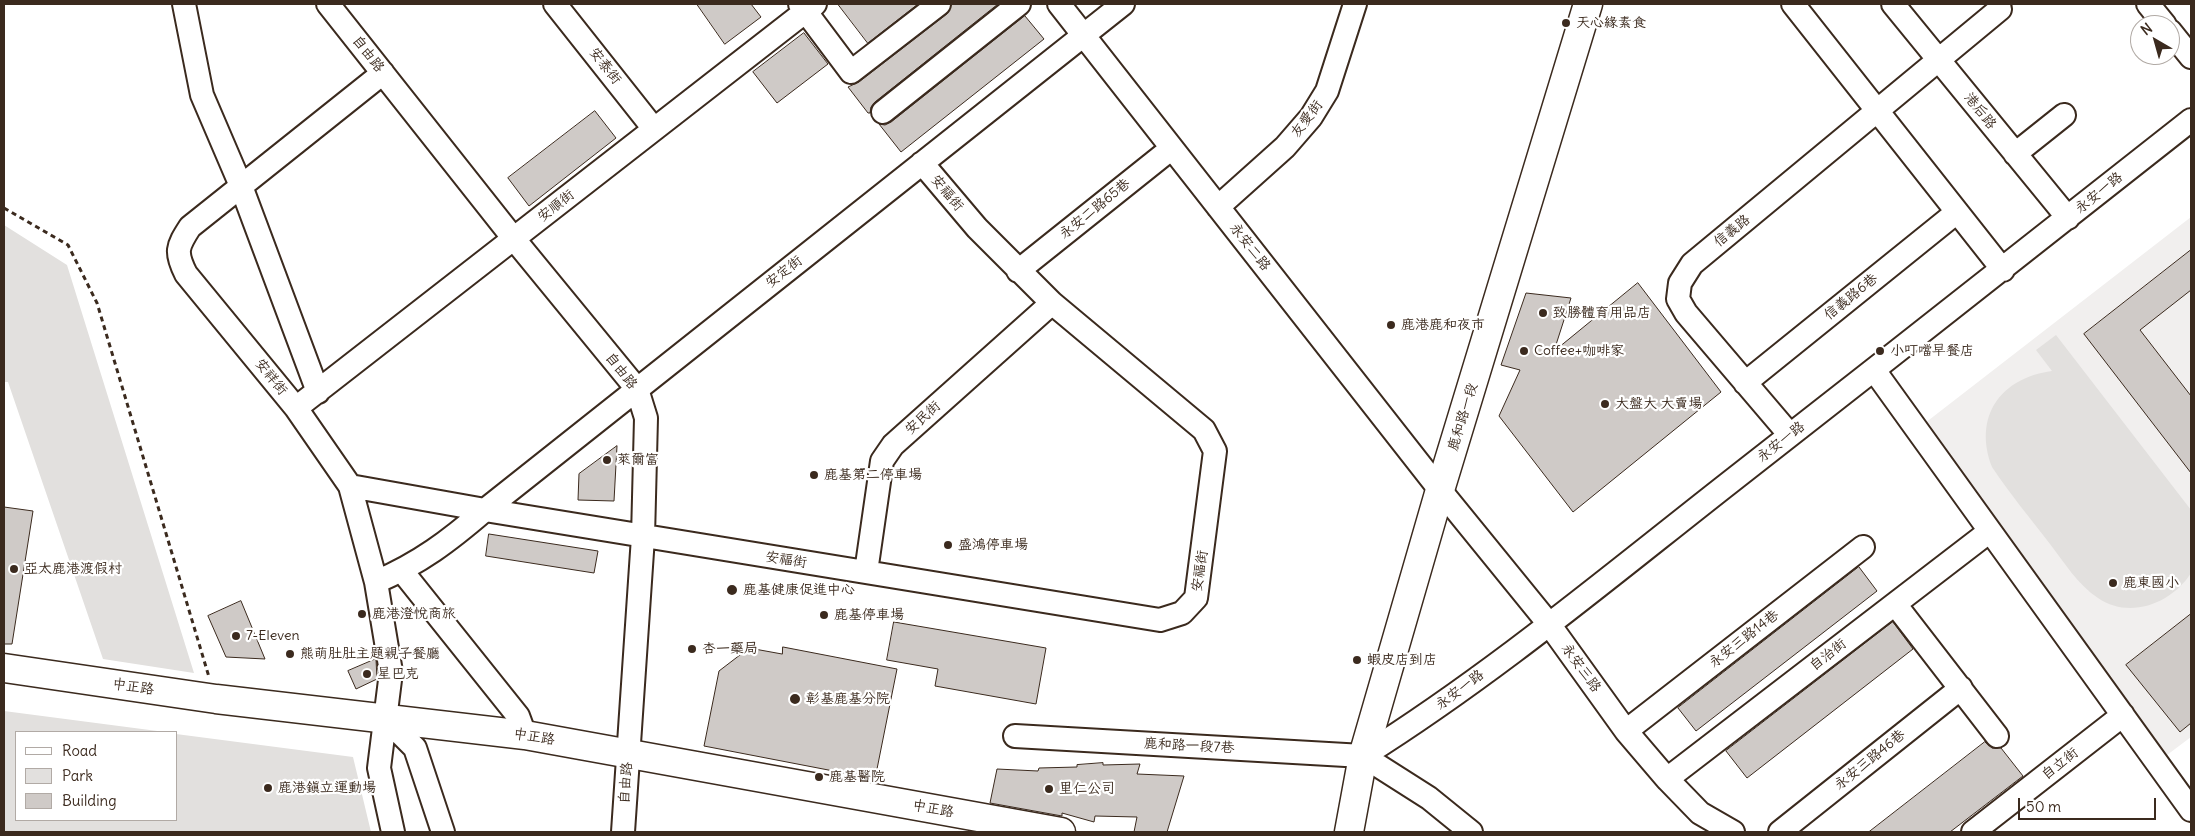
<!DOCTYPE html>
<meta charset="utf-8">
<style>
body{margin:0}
#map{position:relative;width:2195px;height:836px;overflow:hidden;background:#fff;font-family:Delius,sans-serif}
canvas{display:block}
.frame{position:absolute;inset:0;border:5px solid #3b2a1e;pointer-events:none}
.legend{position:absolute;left:15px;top:731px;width:162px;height:90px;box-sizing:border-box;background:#fff;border:1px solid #b1aaa5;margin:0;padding:6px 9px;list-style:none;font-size:15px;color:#3b2a1e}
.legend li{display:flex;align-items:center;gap:10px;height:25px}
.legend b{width:25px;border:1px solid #b1aaa5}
.north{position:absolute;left:2130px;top:15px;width:50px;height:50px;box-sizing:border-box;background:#fff;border:1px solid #b1aaa5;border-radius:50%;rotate:322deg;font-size:14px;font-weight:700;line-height:20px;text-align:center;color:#3b2a1e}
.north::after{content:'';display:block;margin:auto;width:18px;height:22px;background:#3b2a1e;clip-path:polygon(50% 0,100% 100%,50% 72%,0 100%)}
.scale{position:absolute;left:2018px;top:798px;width:138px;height:22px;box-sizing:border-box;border:2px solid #3b2a1e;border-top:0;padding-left:6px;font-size:15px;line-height:18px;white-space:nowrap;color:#3b2a1e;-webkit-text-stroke:4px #fff;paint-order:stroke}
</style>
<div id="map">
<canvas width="2195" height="836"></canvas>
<div class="frame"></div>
<ul class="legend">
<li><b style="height:6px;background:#fff"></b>Road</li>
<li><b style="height:14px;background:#e2e0de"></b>Park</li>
<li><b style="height:14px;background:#cfcac7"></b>Building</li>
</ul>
<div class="north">N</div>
<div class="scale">50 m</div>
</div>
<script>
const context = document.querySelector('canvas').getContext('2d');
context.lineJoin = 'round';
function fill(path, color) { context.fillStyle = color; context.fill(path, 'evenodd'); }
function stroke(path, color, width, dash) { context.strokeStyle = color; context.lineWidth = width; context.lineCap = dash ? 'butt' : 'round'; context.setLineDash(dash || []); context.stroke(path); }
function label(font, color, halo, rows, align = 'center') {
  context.font = font + ' Delius,"LXGW WenKai TC",sans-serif'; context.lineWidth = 4.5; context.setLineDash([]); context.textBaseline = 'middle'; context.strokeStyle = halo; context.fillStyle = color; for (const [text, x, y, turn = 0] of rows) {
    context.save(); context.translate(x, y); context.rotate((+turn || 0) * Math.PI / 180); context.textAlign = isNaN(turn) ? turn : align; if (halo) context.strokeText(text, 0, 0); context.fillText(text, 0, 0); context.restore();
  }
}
fill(new Path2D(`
 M2191,217V737L2167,755L1916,430Z`), '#f1efee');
fill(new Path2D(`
 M4,225L67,265L194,673L103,659L8,382H4Z
 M2056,335L2191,510V573C2172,603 2130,620 2098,598C2078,585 2064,562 2050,544C2030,518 2010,494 1992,467C1973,417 2000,378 2052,371L2036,350Z
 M4,711L165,732H16V820H176V734L353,757L371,832H4Z`), '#e2e0de');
const building = new Path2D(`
 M697,4H751L761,17L725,44Z
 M838,4H918L868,43Z
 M952,4H998L875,102L871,107L870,113H868L848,87L859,82L947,14Z
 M1025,16L1044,39L901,152L879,124L885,125L891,122Z
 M804,33L828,64L777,103L753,72Z
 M595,111L616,138L529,206L508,178Z
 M2191,250V290L2140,330L2191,396V473L2084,334Z
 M1638,283L1721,392L1573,512L1499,416L1520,370L1501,365L1526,293L1571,298L1554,351Z
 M617,446L614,501L578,500L579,474Z
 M4,507L33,511L12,644H4Z
 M489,534L598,551L594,573L486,556Z
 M1859,567L1877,591L1696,731L1678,708Z
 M241,601L265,659L226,657L208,616Z
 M2191,614V723L2180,732L2126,665Z
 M894,622L1046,648L1036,704L935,686L938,669L887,660Z
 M1893,622L1913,649L1747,778L1726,751Z
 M783,647L897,669L875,779L704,746L719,671L749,648L782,654Z
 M376,659L377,679L356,689L348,671Z
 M1985,742L1992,748H2001L2023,776L1950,832H1869Z
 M1103,763V765L1140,764L1137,774L1184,776L1167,832H1134L1137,817L1095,816L1094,822L1062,813V816L990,803L997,769L1038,771L1039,768L1077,767V765Z`);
fill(building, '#cfcac7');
stroke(building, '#3b2a1e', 1);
const minor = new Path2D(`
 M184,4L202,95L241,186L318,392
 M328,4L514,239L637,389L646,418L643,537L623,832
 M555,4L654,129
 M800,4L851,72L939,4
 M1059,4L1440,490L1549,624L1626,731L1667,779L1700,813L1733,832
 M1793,4L2003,270
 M1893,4L2068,218
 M2148,4L2165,25
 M2170,31L2191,57
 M383,73L190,227C177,247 175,252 186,274L296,408L350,486L376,582L391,672L379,768L393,832
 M883,112L1019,4
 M2015,154L2064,115
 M1218,207L1285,147L1311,117L1327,91L1355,4
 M1018,271L1172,148
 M1874,370L2191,810
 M1745,383L1957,212
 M296,408L815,4
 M1790,435L1686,313L1678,299L1680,283L1692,264L2000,9
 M350,486L485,510L1160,620L1182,613L1196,598L1215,451L1204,430L1052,303L977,228L922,163
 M402,571L518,716L525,735
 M866,572L882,461L893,445L1052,303
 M376,582C420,563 449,541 485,510L1123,4
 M1895,604L1997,736
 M386,719L415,748L443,832
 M1626,731L1863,547
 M1015,736L1363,756L1429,798L1471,832
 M1363,756C1492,675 1609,577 1729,483C1883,362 2038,242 2191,120
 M1667,779L1990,531
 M1780,832L1961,688
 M1973,832L2123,715`);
const major = new Path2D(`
 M4,668L216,699L525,735L1061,832
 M1349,832L1363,756L1440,490L1588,4`);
stroke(minor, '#3b2a1e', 26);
stroke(major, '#3b2a1e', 31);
stroke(new Path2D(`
 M4,208L68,245L97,303L209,677`), '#3b2a1e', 3, [5, 4]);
stroke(minor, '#fff', 22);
stroke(major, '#fff', 28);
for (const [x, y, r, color] of [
 [1566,23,5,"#3b2a1e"],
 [1543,313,5,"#3b2a1e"],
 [1391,325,5,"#3b2a1e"],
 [1524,351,5,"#3b2a1e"],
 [1880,351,5,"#3b2a1e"],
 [1605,404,5,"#3b2a1e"],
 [607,460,5,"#3b2a1e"],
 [814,475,5,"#3b2a1e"],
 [948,545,5,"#3b2a1e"],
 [14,569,5,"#3b2a1e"],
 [2113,583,5,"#3b2a1e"],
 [732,590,6,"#3b2a1e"],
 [362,614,5,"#3b2a1e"],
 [824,615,5,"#3b2a1e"],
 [236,636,5,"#3b2a1e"],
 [692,649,5,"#3b2a1e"],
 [290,654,5,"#3b2a1e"],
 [1357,660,5,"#3b2a1e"],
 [367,674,5,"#3b2a1e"],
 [795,699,6,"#3b2a1e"],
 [819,777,5,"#3b2a1e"],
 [268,788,5,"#3b2a1e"],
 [1049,789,5,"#3b2a1e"]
]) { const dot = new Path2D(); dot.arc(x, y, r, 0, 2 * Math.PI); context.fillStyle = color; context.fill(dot); stroke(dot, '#fff', 2); }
label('14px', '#3b2a1e', '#fff', [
 ["天心緣素食",1576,23],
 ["致勝體育用品店",1553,313],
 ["鹿港鹿和夜市",1401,325],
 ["Coffee+咖啡家",1534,351],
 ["小叮噹早餐店",1890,351],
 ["大盤大 大賣場",1615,404],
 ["萊爾富",617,460],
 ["鹿基第二停車場",824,475],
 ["盛鴻停車場",958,545],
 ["亞太鹿港渡假村",24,569],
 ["鹿東國小",2123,583],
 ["鹿基健康促進中心",743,590],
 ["鹿港澄悅商旅",372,614],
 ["鹿基停車場",834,615],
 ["7-Eleven",246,636],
 ["杏一藥局",702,649],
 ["熊萌肚肚主題親子餐廳",300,654],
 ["蝦皮店到店",1367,660],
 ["星巴克",377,674],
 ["彰基鹿基分院",806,699],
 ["鹿基醫院",829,777],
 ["鹿港鎮立運動場",278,788],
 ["里仁公司",1059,789]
], 'left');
label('14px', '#3b2a1e', '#fff', [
 ["自由路",368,54,52],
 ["安泰街",605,66,52],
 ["港后路",1980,111,51],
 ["友愛街",1307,119,-53],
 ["安福街",947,193,50],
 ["永安一路",2099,193,-39],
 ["安順街",556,206,-38],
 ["永安二路65巷",1095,209,-39],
 ["信義路",1732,231,-39],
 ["永安二路",1250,247,52],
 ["安定街",784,272,-38],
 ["信義路6巷",1851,297,-39],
 ["自由路",621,371,52],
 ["安祥街",271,377,51],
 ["鹿和路一段",1463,417,-73],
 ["安民街",923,418,-42],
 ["永安一路",1781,442,-38],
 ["安福街",786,560,9],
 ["安福街",1200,571,-81],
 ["永安三路14巷",1744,639,-38],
 ["自治街",1828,655,-38],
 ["永安三路",1581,668,54],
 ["中正路",133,687,8],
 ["永安一路",1460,690,-37],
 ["中正路",534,737,9],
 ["鹿和路一段7巷",1189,746,3],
 ["永安三路46巷",1870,760,-39],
 ["自立街",2060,764,-38],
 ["自由路",626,783,-86],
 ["中正路",933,809,10]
]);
</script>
